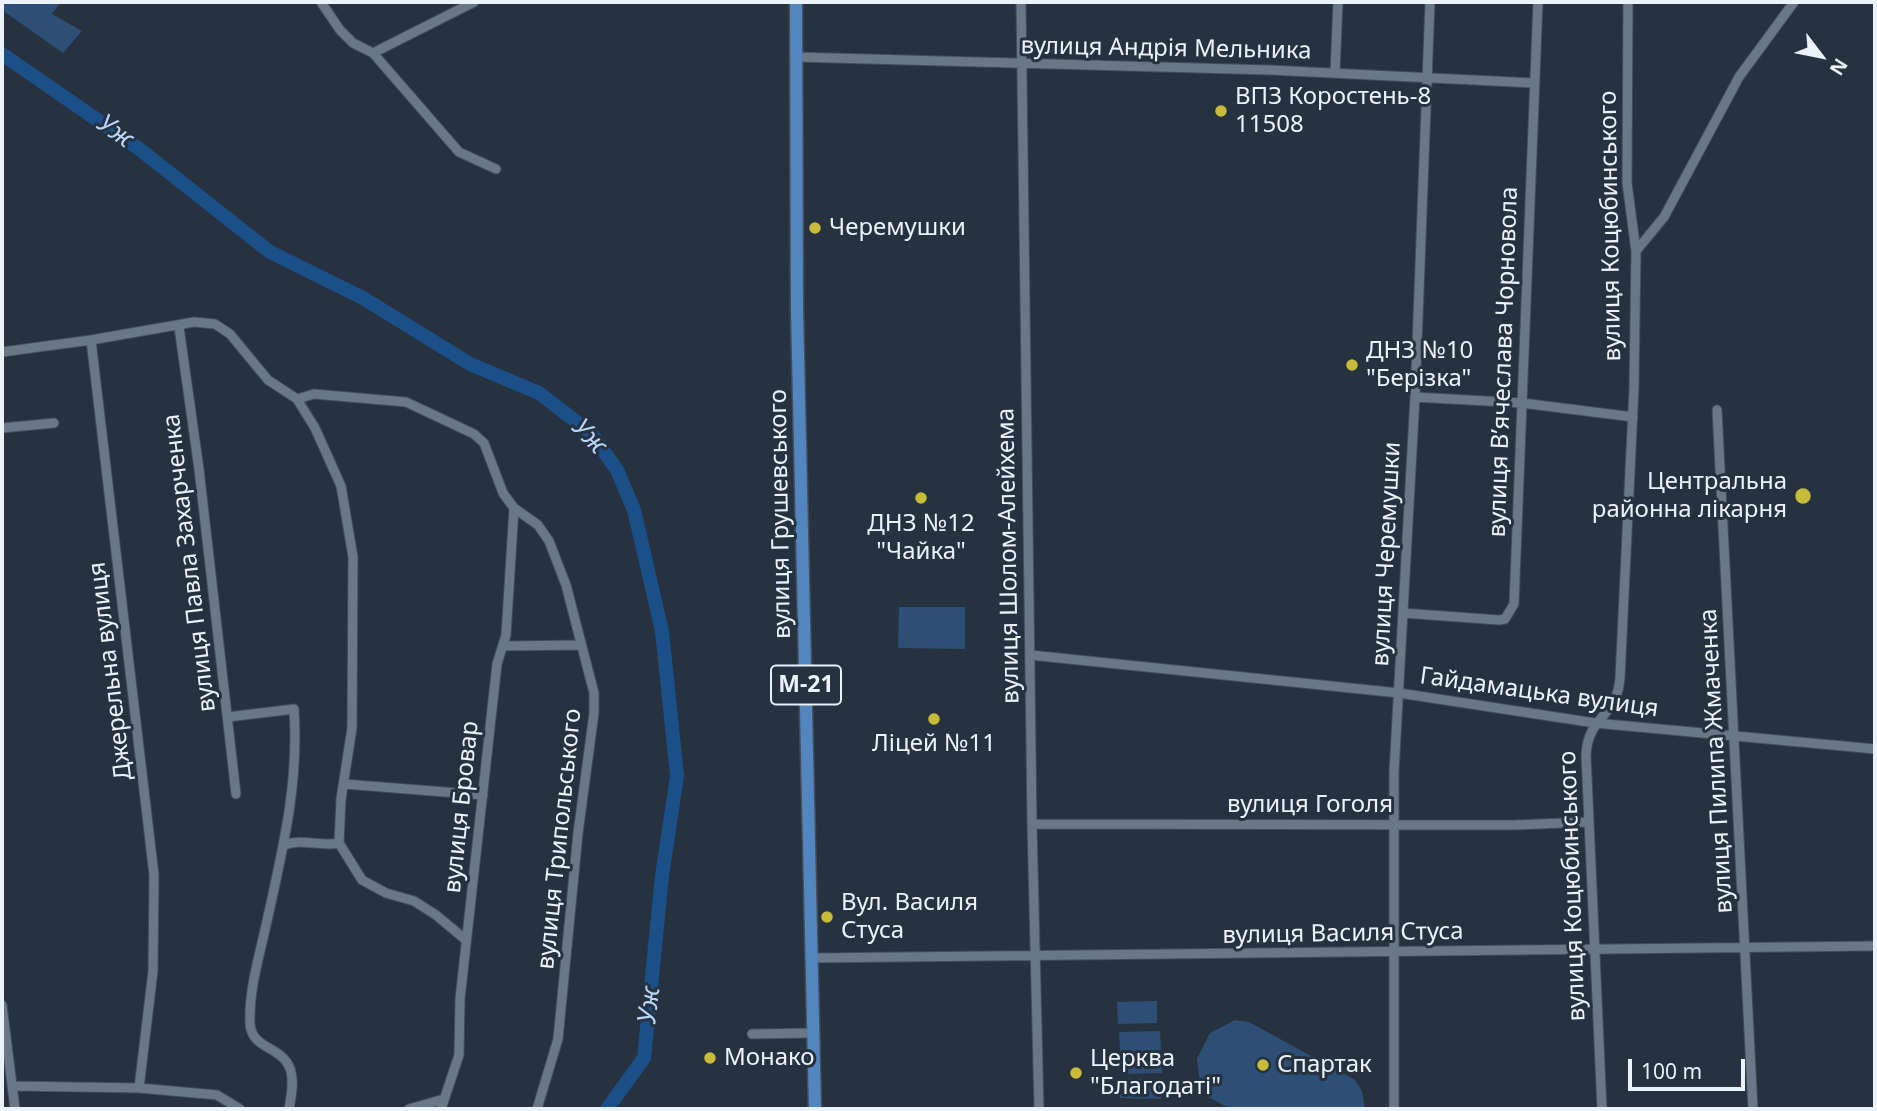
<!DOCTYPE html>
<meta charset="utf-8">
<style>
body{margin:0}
#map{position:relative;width:1877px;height:1111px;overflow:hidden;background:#263240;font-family:"Noto Sans",sans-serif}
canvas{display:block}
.frame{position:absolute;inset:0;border:4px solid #eaf2fb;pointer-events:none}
.north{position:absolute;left:1786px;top:21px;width:70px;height:70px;-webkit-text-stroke:5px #263240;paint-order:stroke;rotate:122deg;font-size:19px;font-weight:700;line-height:28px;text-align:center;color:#eaf2fb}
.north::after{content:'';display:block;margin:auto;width:24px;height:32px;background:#eaf2fb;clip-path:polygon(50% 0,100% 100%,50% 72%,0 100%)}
.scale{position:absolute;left:1628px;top:1059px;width:117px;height:32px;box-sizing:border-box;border:4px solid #eaf2fb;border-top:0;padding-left:9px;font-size:21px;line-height:24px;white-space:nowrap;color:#eaf2fb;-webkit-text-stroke:5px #263240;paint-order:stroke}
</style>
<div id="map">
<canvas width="1877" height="1111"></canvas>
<div class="frame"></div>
<div class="north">N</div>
<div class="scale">100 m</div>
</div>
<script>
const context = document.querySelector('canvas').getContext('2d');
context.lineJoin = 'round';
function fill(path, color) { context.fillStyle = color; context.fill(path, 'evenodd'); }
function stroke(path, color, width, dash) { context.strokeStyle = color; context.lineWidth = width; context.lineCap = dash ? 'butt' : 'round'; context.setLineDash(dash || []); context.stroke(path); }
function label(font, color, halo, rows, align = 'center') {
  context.font = font + ' "Noto Sans",sans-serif'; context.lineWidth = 6; context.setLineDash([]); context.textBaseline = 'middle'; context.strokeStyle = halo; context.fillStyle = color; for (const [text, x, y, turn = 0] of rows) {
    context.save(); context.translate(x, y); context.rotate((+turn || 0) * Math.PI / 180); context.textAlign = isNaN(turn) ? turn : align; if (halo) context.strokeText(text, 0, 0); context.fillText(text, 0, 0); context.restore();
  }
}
fill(new Path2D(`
 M2,2H61L52,14L82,31L63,53L2,10Z
 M899,607H965V649L898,648Z
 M1157,1001V1023L1118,1024L1117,1002Z
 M1235,1020L1249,1022L1355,1080L1362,1091L1365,1109H1231L1208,1097L1200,1085L1197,1059L1210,1033Z
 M1160,1031L1161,1050L1120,1052L1119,1032Z
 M1161,1053L1162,1073L1120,1074L1119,1055Z
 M1120,1078L1162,1079L1161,1099L1120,1098Z`), '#2d4f75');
stroke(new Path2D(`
 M2,54L138,148L270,252L363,298L470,364L539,393L591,433L617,470L634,510L662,631L677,776L662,876L644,1058L607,1109`), '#1b4f87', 14);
const minor = new Path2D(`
 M321,2L340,30L353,43L373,53L459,152L496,169
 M1021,2L1032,824L1039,1109
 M373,53L474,2
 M796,57L1270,70L1534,83
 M1335,73L1338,2
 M1636,251L1664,217L1739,77L1794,2
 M179,327L199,469L236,794
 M91,340L194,322L215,324L230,334L268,380L297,399L315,428L341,486L353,557L352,728L341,799L339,843L362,880L386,893L414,901L436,915L466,940
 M2,352L91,340L154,875L153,971L139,1088
 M1415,397L1522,403L1633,417
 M297,399L314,394L406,402L474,434L484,443L503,493L514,508L538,525L549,541L566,585L594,693V713L578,833L558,1039L537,1109
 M1717,410L1753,1109
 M2,428L54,423
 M1403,613L1499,620L1505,619L1514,604L1538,2
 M503,646L581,645
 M1030,655L1399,693L1595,723L1875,749
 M228,717L294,709C299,784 283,848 267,921C260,954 249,988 250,1022C250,1051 285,1045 291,1072C294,1084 291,1097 289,1109
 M344,784L483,795
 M1032,824L1515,825L1588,822
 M284,845C303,838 319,847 339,843
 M812,958L1875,946
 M2,1005L15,1109
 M752,1034L813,1033
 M12,1086L139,1088L217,1095L240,1109
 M409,1109L444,1099
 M441,1109L459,1055L460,999L497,664L506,635L514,508
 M1394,1109V772L1415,397L1430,2
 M1602,1109L1586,755C1588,715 1617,718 1620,678L1634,388L1636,251L1627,183L1628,2`);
const highway = new Path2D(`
 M796,2L797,310L815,1109`);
stroke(minor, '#444e59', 11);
stroke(highway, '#444e59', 15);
stroke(minor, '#697787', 9);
stroke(highway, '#5385be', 12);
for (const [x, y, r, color] of [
 [1221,111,7,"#c9bb3a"],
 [815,228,7,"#c9bb3a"],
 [1352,365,7,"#c9bb3a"],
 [1803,496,9,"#c9bb3a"],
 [921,498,7,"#c9bb3a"],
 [934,719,7,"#c9bb3a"],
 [827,917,7,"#c9bb3a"],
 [710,1058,7,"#c9bb3a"],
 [1263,1065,7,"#c9bb3a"],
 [1076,1073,7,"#c9bb3a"]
]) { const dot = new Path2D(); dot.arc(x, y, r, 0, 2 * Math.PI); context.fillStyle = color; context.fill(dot); stroke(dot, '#263240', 2.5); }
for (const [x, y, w] of [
 [806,685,70]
]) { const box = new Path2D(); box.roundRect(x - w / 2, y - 19.5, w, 39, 5); context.fillStyle = '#263240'; context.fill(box); stroke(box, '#eaf2fb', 2); }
label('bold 23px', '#eaf2fb', null, [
 ["М-21",806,685]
]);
label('24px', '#eaf2fb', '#263240', [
 ["вулиця Андрія Мельника",1166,49,1],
 ["вулиця Коцюбинського",1611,226,-91],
 ["вулиця Вʼячеслава Чорновола",1504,362,-88],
 ["вулиця Грушевського",781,514,-91],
 ["вулиця Черемушки",1387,554,-87],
 ["вулиця Шолом-Алейхема",1009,556,-91],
 ["вулиця Павла Захарченка",190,563,-97],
 ["Джерельна вулиця",111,671,-97],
 ["Гайдамацька вулиця",1539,693,8],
 ["вулиця Пилипа Жмаченка",1717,761,-93],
 ["вулиця Гоголя",1310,805],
 ["вулиця Бровар",462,807,-84],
 ["вулиця Трипольського",560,839,-84],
 ["вулиця Коцюбинського",1573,886,-92],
 ["вулиця Василя Стуса",1343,934,-1]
]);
label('24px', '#eaf2fb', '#263240', [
 ["ВПЗ Коростень-8",1235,97],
 ["11508",1235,125],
 ["Черемушки",829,228],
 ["ДНЗ №10",1366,351],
 ["\"Берізка\"",1366,379],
 ["Центральна",1787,482,"right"],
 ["районна лікарня",1787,510,"right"],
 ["ДНЗ №12",921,524,"center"],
 ["\"Чайка\"",921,552,"center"],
 ["Ліцей №11",934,744,"center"],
 ["Вул. Василя",841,903],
 ["Стуса",841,931],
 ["Монако",724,1058],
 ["Церква",1090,1059],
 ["\"Благодаті\"",1090,1087],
 ["Спартак",1277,1065]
], 'left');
label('italic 26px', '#bad6f7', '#263240', [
 ["Уж",115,132,35],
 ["Уж",589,437,46],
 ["Уж",650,1005,-83]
]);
</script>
